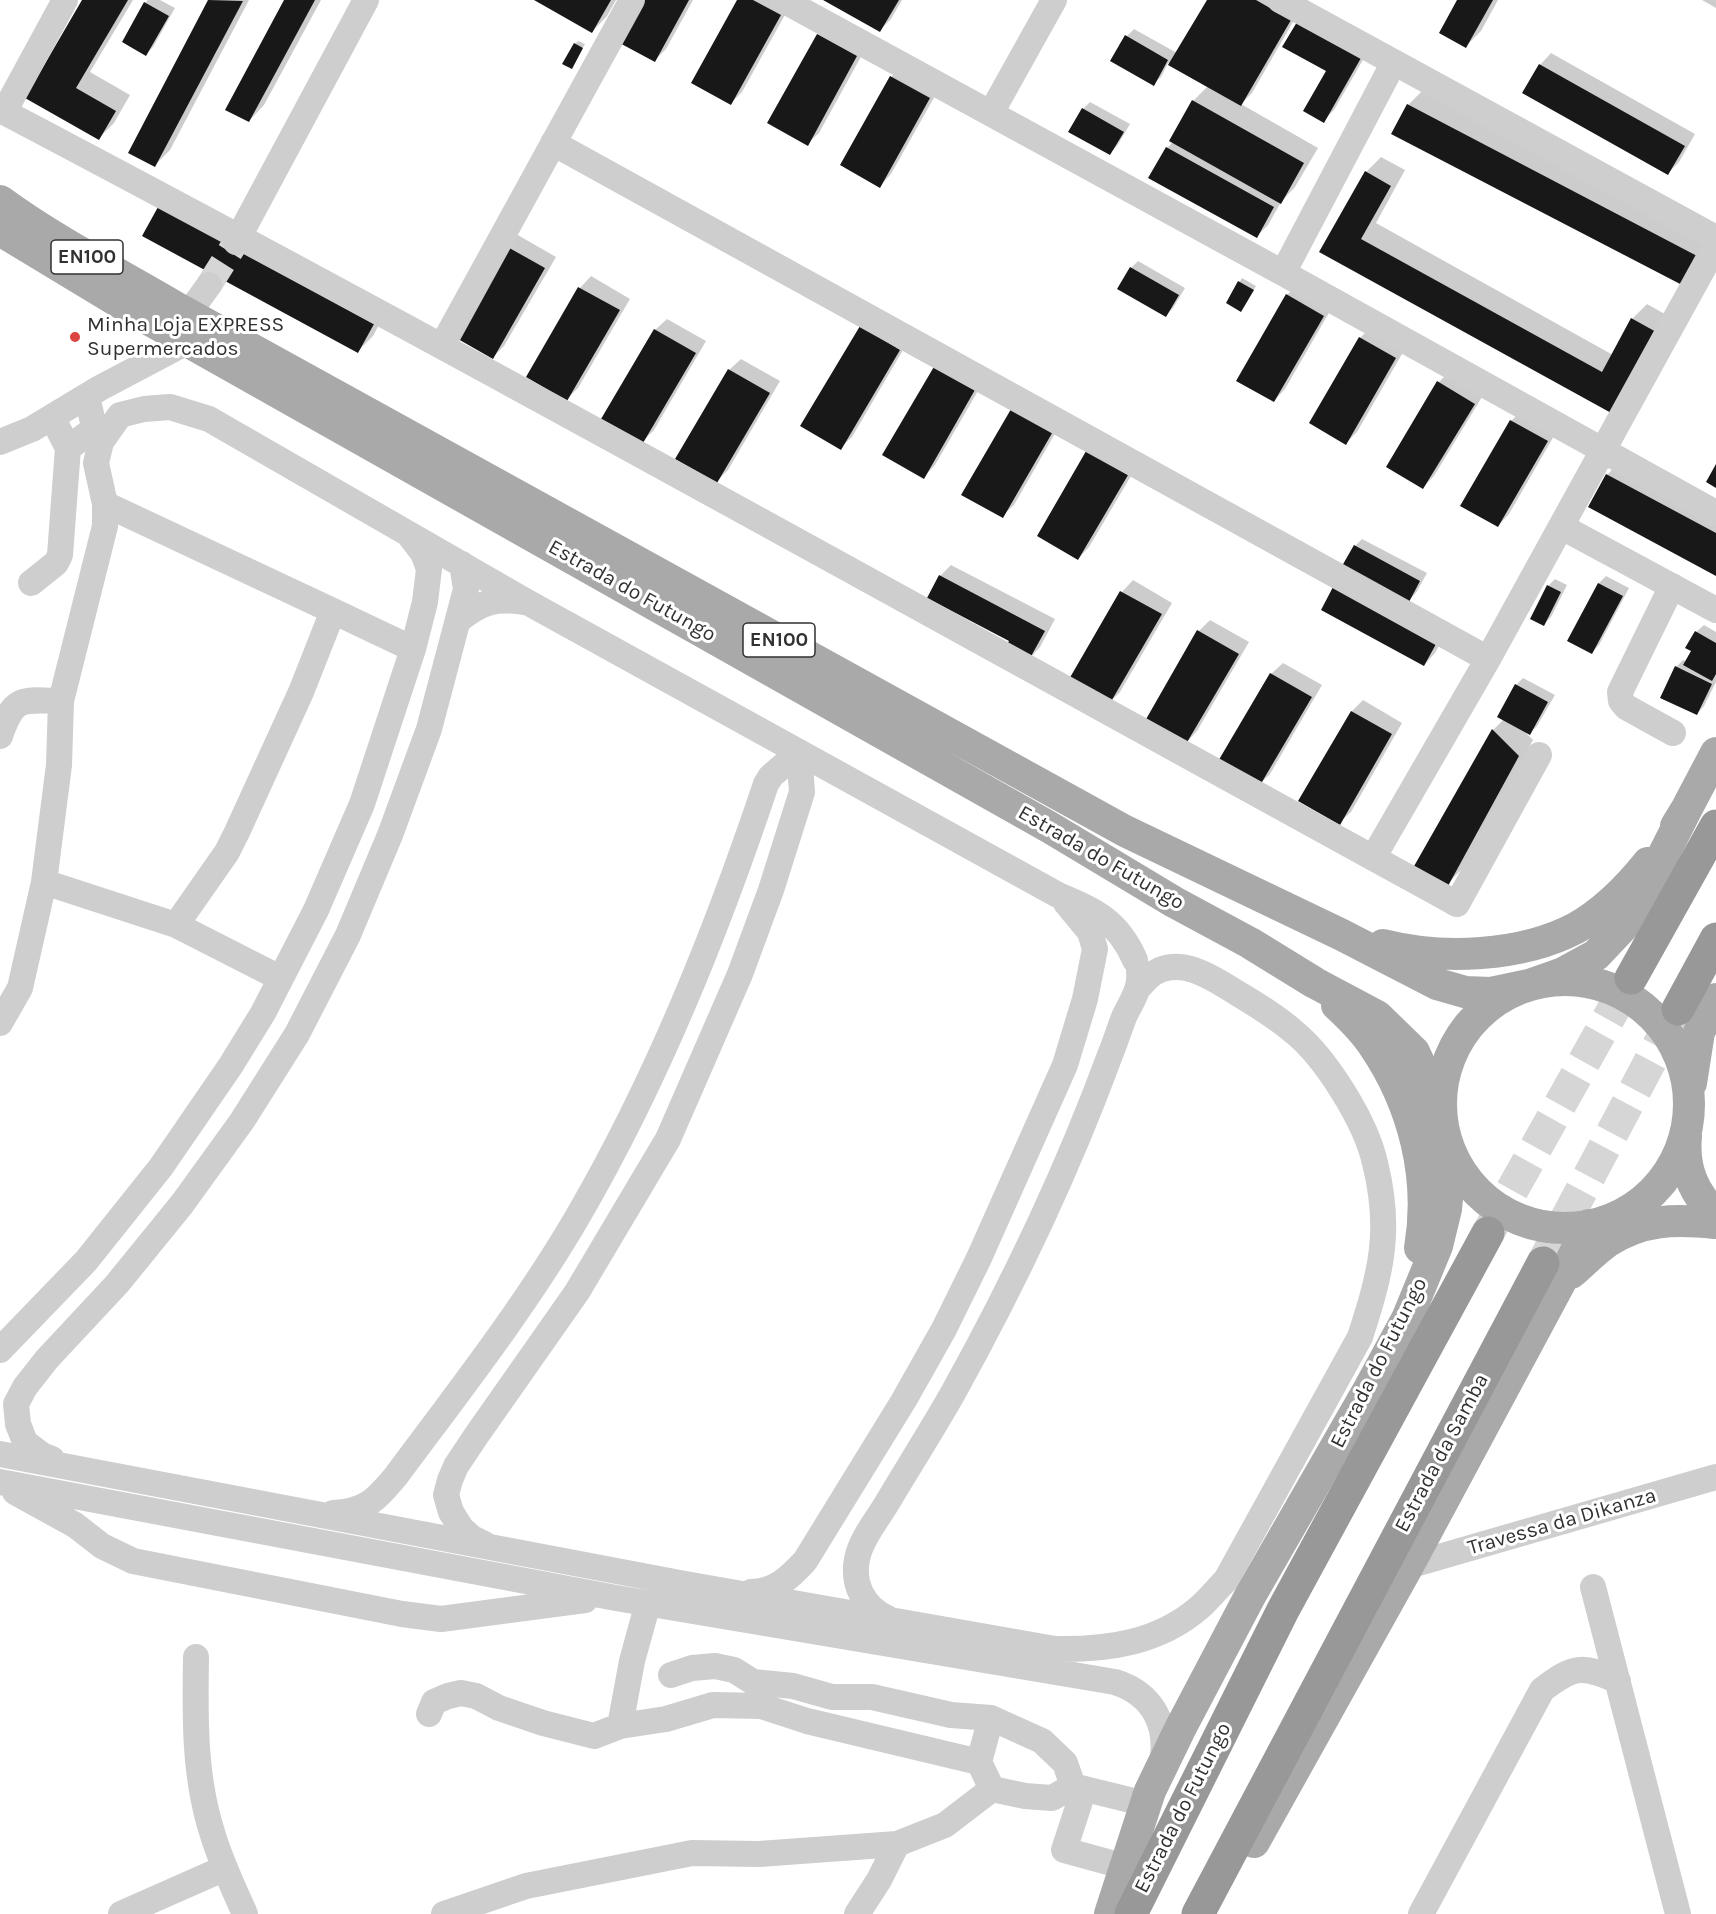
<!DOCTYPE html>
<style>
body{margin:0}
canvas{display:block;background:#fff}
</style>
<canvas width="1716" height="1914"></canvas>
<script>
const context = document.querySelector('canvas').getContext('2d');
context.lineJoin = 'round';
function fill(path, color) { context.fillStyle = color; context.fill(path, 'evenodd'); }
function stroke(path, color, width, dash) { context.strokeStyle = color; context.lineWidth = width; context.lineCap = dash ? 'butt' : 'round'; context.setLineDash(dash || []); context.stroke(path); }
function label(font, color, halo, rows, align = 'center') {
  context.font = font + ' Karla,sans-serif'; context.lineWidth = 6; context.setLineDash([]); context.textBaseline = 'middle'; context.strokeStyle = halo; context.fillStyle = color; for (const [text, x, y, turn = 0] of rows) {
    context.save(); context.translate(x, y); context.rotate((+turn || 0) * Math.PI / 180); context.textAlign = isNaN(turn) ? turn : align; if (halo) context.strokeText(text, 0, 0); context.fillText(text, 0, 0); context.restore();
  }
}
fill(new Path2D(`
 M84,0H133L90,72L130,95L114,123L99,138L27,97Z
 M148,0H160L175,8L153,47L146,54L145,3Z
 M210,0H249L170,150L155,165L130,152Z
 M286,0H321L264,105L249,121Z
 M537,0H616L607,16L592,32Z
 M638,0H693L666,49L654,61Z
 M738,0H784L791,4L742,92L731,103Z
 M826,0H902L891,19L880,30Z
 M1209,0H1287L1301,8L1252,93L1241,104L1318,148L1295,187L1281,202L1268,225L1257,236L1167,148L1173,142L1193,101L1208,86L1168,63L1161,77L1153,84L1127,36L1134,29L1177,53Z
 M1459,0H1498L1481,31L1466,46Z
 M1702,0H1716V8Z
 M829,23L868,44L819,133L807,144L818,35Z
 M578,41L585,44L572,67L575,44Z
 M1371,46L1334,110L1323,121L1305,111Z
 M1551,53L1695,134L1679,162L1668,173L1540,65Z
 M902,66L940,87L891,174L880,186L891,77Z
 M1423,90L1714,242L1684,285L1408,105Z
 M1090,102L1130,124L1117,146L1110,153L1083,109Z
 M1381,157L1405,170L1376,223L1613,355L1632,319L1647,304L1672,318L1628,397L1321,252L1366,172Z
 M516,234L556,257L504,346L493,357L453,334Z
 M144,236L388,308L373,336L358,351Z
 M1138,261L1185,288L1173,308L1166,315L1131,268Z
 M591,276L630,299L578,388L567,399L528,376L580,288Z
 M1242,278L1256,286L1241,310L1228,302Z
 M1298,284L1334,304L1285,389L1274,401L1287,295Z
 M872,316L910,338L852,437L840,448Z
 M667,319L706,341L654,430L643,441L604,419L655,330Z
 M1371,327L1406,347L1357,432L1346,443L1360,338Z
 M741,359L780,381L728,470L717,481L729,370Z
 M1450,371L1485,392L1434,476L1423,487L1439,382Z
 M986,377L935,465L924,477L885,454Z
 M1026,394L1065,416L1014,505L1002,516Z
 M1523,409L1558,429L1509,514L1498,526L1463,505L1512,420Z
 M1141,459L1089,547L1078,559L1039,536Z
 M1622,459L1716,510V574L1607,475Z
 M1362,539L1427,573L1416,593L1409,600L1355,546Z
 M951,565L1055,619L1040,647L1029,659L940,576Z
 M1606,576L1629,588L1599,645L1592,652L1569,640L1599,583Z
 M1555,579L1567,585L1551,617L1544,624L1548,586Z
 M1133,580L1172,603L1120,692L1109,703L1070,681L1122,592Z
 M1323,609L1446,633L1435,653L1424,665Z
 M1210,620L1249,642L1197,731L1186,743L1199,631Z
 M1704,625L1716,632V682L1704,706L1697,714L1676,667L1683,660L1687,662L1693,651L1696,632Z
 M1283,663L1322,685L1270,774L1259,785L1271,674Z
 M1523,678L1555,695L1537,726L1530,733L1523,730L1533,740L1462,869L1447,884L1493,730L1504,719L1516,685Z
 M1363,700L1402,723L1351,812L1339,823L1300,800L1352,711Z`), '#0003');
fill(new Path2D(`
 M82,0H128L76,88L116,111L99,140L25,98Z
 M208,0L243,1L155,167L128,153Z
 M284,0H315L249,122L225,110Z
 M534,0H611L592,33Z
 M637,0H689L655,62L614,40Z
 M737,0H753L781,15L731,105L691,83Z
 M823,0H899L880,32Z
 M1207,0H1256L1291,20L1241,106L1168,65Z
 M1457,0H1493L1466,48L1439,33Z
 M144,2L169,16L146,56L122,42Z
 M1297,22L1361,58L1324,123L1303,111L1326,71L1282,47Z
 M817,34L857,56L808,146L767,123Z
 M1125,35L1168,60L1154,86L1110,61Z
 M574,43L583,48L572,69L562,64Z
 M1539,64L1685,146L1668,175L1522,93Z
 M890,76L930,98L880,188L840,165Z
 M1192,100L1304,163L1281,204L1169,141Z
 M1407,104L1699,257L1684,286L1391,134Z
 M1082,108L1124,132L1110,155L1068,132Z
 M1166,147L1274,207L1257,238L1148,178Z
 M1365,171L1391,186L1361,239L1602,372L1631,318L1658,333L1613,414L1319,252Z
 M158,207L374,324L358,353L142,236Z
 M504,245L545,268L493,359L451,335Z
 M1130,267L1179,295L1166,317L1117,289Z
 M1238,281L1254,290L1241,312L1226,303Z
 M578,287L620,310L567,401L526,377Z
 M1286,294L1324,316L1274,402L1236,381Z
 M860,326L900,350L841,450L800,426Z
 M654,329L696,353L643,443L601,419Z
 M1359,337L1396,358L1346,445L1309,423Z
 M935,365L976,388L924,479L882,455Z
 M728,369L770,393L717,483L675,459Z
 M1437,381L1475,404L1423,489L1386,467Z
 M1014,404L1055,428L1003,518L961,495Z
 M1510,420L1548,441L1498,527L1460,506Z
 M1089,446L1131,470L1078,560L1037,536Z
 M1716,464V488L1706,482Z
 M1606,474L1716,533V576L1588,507Z
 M1354,545L1420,581L1409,602L1342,566Z
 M939,575L1045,631L1029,660L1005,648L1009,641L927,598Z
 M1598,583L1623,596L1592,654L1567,641Z
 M1547,585L1561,592L1544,626L1530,619Z
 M1333,587L1436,644L1424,666L1321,610Z
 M1120,591L1162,614L1109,705L1068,681Z
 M1197,630L1239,654L1186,744L1145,721Z
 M1695,631L1716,643V674L1712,681L1683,665L1691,651L1685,648Z
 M1675,666L1712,684L1697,715L1660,698Z
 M1270,673L1312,697L1259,787L1217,763Z
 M1515,684L1548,702L1530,735L1497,717Z
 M1351,711L1392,734L1340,825L1298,801Z
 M1492,729L1519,756L1448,886L1409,875Z`), '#181818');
stroke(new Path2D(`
 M209,285L236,242`), '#d6d6d6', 26, [26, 13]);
stroke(new Path2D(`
 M1488,1233L1631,978
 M1543,1263L1678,1009`), '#d6d6d6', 33, [33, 16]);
stroke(new Path2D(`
 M65,0L4,112C492,369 973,639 1457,904L1539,755
 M783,0L1283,273L1716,513
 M1280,0L1716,238
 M991,113L1054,0
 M553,143L1488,659
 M236,242L366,0
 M1283,273L1394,62
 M188,314L209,285
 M442,346L632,0
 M0,442L32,429L100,388L189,341
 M71,446L90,432L94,427L87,396
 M105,504L333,611
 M1562,527L1716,610
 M31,583L56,563L60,555L68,448L52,417
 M1672,586L1620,692L1621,701L1626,707L1673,733
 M459,620C482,601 496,598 525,602
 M0,736C14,695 22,700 61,701
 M1373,858L1488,659L1716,245
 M44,882L176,925L227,852L237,832L301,692L333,611L413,649
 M176,925L280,978
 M0,1023L20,988L44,882L59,765L61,701L105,526V504L96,463L101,442L120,415L144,409L170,407L209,419L527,602L1058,895C1096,911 1118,921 1135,960
 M0,1350L86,1261L161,1167L231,1065L263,1013L316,910L362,804L413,649L425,602L429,569L423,553L410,536
 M0,1454L685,1584L1055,1649C1107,1650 1159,1643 1200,1607C1209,1599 1217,1589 1226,1580L1360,1337C1381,1272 1392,1231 1375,1163C1366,1122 1326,1058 1294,1032C1277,1017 1257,1005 1237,993C1213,978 1182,956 1154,973C1149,976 1144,982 1140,986
 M52,1459L42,1455L25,1442L18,1424L16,1404L25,1387L47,1359L117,1284L182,1204L242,1121L297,1034L348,935L390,835L429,729L466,589L462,564
 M0,1482L616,1598L1115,1682C1153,1694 1169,1725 1162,1764
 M15,1492L75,1525L102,1546L133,1561L402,1614L441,1619L585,1600
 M333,1513C366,1511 376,1500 396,1476C459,1391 525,1307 578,1216C657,1080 716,933 766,784L771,776L799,752
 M484,1544L472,1538L461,1528L451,1512L446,1495L450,1480L456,1466L476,1436L577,1292L668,1139L740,974L771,890L802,792L799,752
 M1408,1566L1716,1477
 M1593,1587L1678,1914
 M751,1592C776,1591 789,1578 805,1561L904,1400L944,1329L979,1258L1065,1065L1085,999L1095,949L1090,932L1066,903
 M648,1603L632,1661L620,1726L666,1719L713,1705L761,1706L807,1721L979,1762L992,1789
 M887,1618C864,1607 852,1585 857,1559C861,1539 877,1520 887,1503C909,1466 932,1430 953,1393C1013,1285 1067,1172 1110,1055C1115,1043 1119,1030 1124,1017C1132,1000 1141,989 1139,971
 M196,1657C195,1716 194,1776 212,1832C220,1860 233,1887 245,1914
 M671,1675L692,1668L715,1666L734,1670L753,1682L793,1686L832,1697H872L951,1715L991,1718L1042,1741L1065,1763L1073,1786
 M429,1714L434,1702L448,1696L461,1693L476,1696L499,1708L543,1723L594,1736L620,1726
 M979,1762L991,1718
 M1084,1789L1064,1850L1126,1867
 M121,1914L225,1868
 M444,1914L526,1886L692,1853L759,1854L897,1844L945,1825L992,1789L1025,1796L1052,1798L1073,1786L1146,1804
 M857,1914L879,1880L897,1844
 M1421,1914L1542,1690C1573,1666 1582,1664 1618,1681`), '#cecece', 26);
stroke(new Path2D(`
 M0,201C56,242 118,273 177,308L1125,831L1342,935L1437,984L1465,992L1491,993L1529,985L1563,973L1596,955L1632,917L1687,808
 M0,230L134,311L923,756L1049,827L1174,902L1250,943L1315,983L1377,1016L1414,1052L1432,1091L1442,1124L1449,1177L1446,1209L1437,1246L1407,1319L1369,1389L1250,1596L1181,1727L1150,1791L1110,1914
 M1676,826L1687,808L1716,753
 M1383,945C1442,960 1521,957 1576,928C1604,912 1628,888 1648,863
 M1441 1104a124 124 0 1 1 248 0a124 124 0 1 1-248 0Z
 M1337,1005C1350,1017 1364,1031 1374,1046C1414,1105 1432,1178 1420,1248
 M1691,1083L1699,1032L1716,999
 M1686,1136C1683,1168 1693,1193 1716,1215
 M1571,1273C1583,1263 1594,1251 1607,1242C1642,1219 1675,1219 1715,1223
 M1254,1842L1408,1566L1561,1281L1589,1225`), '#a9a9a9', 32);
stroke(new Path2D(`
 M1631,978L1716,826
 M1678,1009L1716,939
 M1131,1914L1283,1610L1488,1233
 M1198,1914L1543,1263`), '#989898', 33);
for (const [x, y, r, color] of [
 [75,337,6,"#db4440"]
]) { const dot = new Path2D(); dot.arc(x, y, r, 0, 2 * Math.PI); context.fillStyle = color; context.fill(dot); stroke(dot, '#fff', 2); }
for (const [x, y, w] of [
 [87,257,72],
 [779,640,72]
]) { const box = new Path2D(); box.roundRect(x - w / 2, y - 17, w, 34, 4.5); context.fillStyle = '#fff'; context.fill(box); stroke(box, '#313131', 1.5); }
label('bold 20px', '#313131', null, [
 ["EN100",87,257],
 ["EN100",779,640]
]);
label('21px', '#313131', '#fff', [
 ["Minha Loja EXPRESS",87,325],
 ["Supermercados",87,349]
], 'left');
label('21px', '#313131', '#fff', [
 ["Estrada do Futungo",632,591,29],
 ["Estrada do Futungo",1101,858,30],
 ["Estrada do Futungo",1379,1363,-63],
 ["Estrada da Samba",1442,1453,-62],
 ["Travessa da Dikanza",1562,1522,-16],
 ["Estrada do Futungo",1183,1808,-63]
]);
</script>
